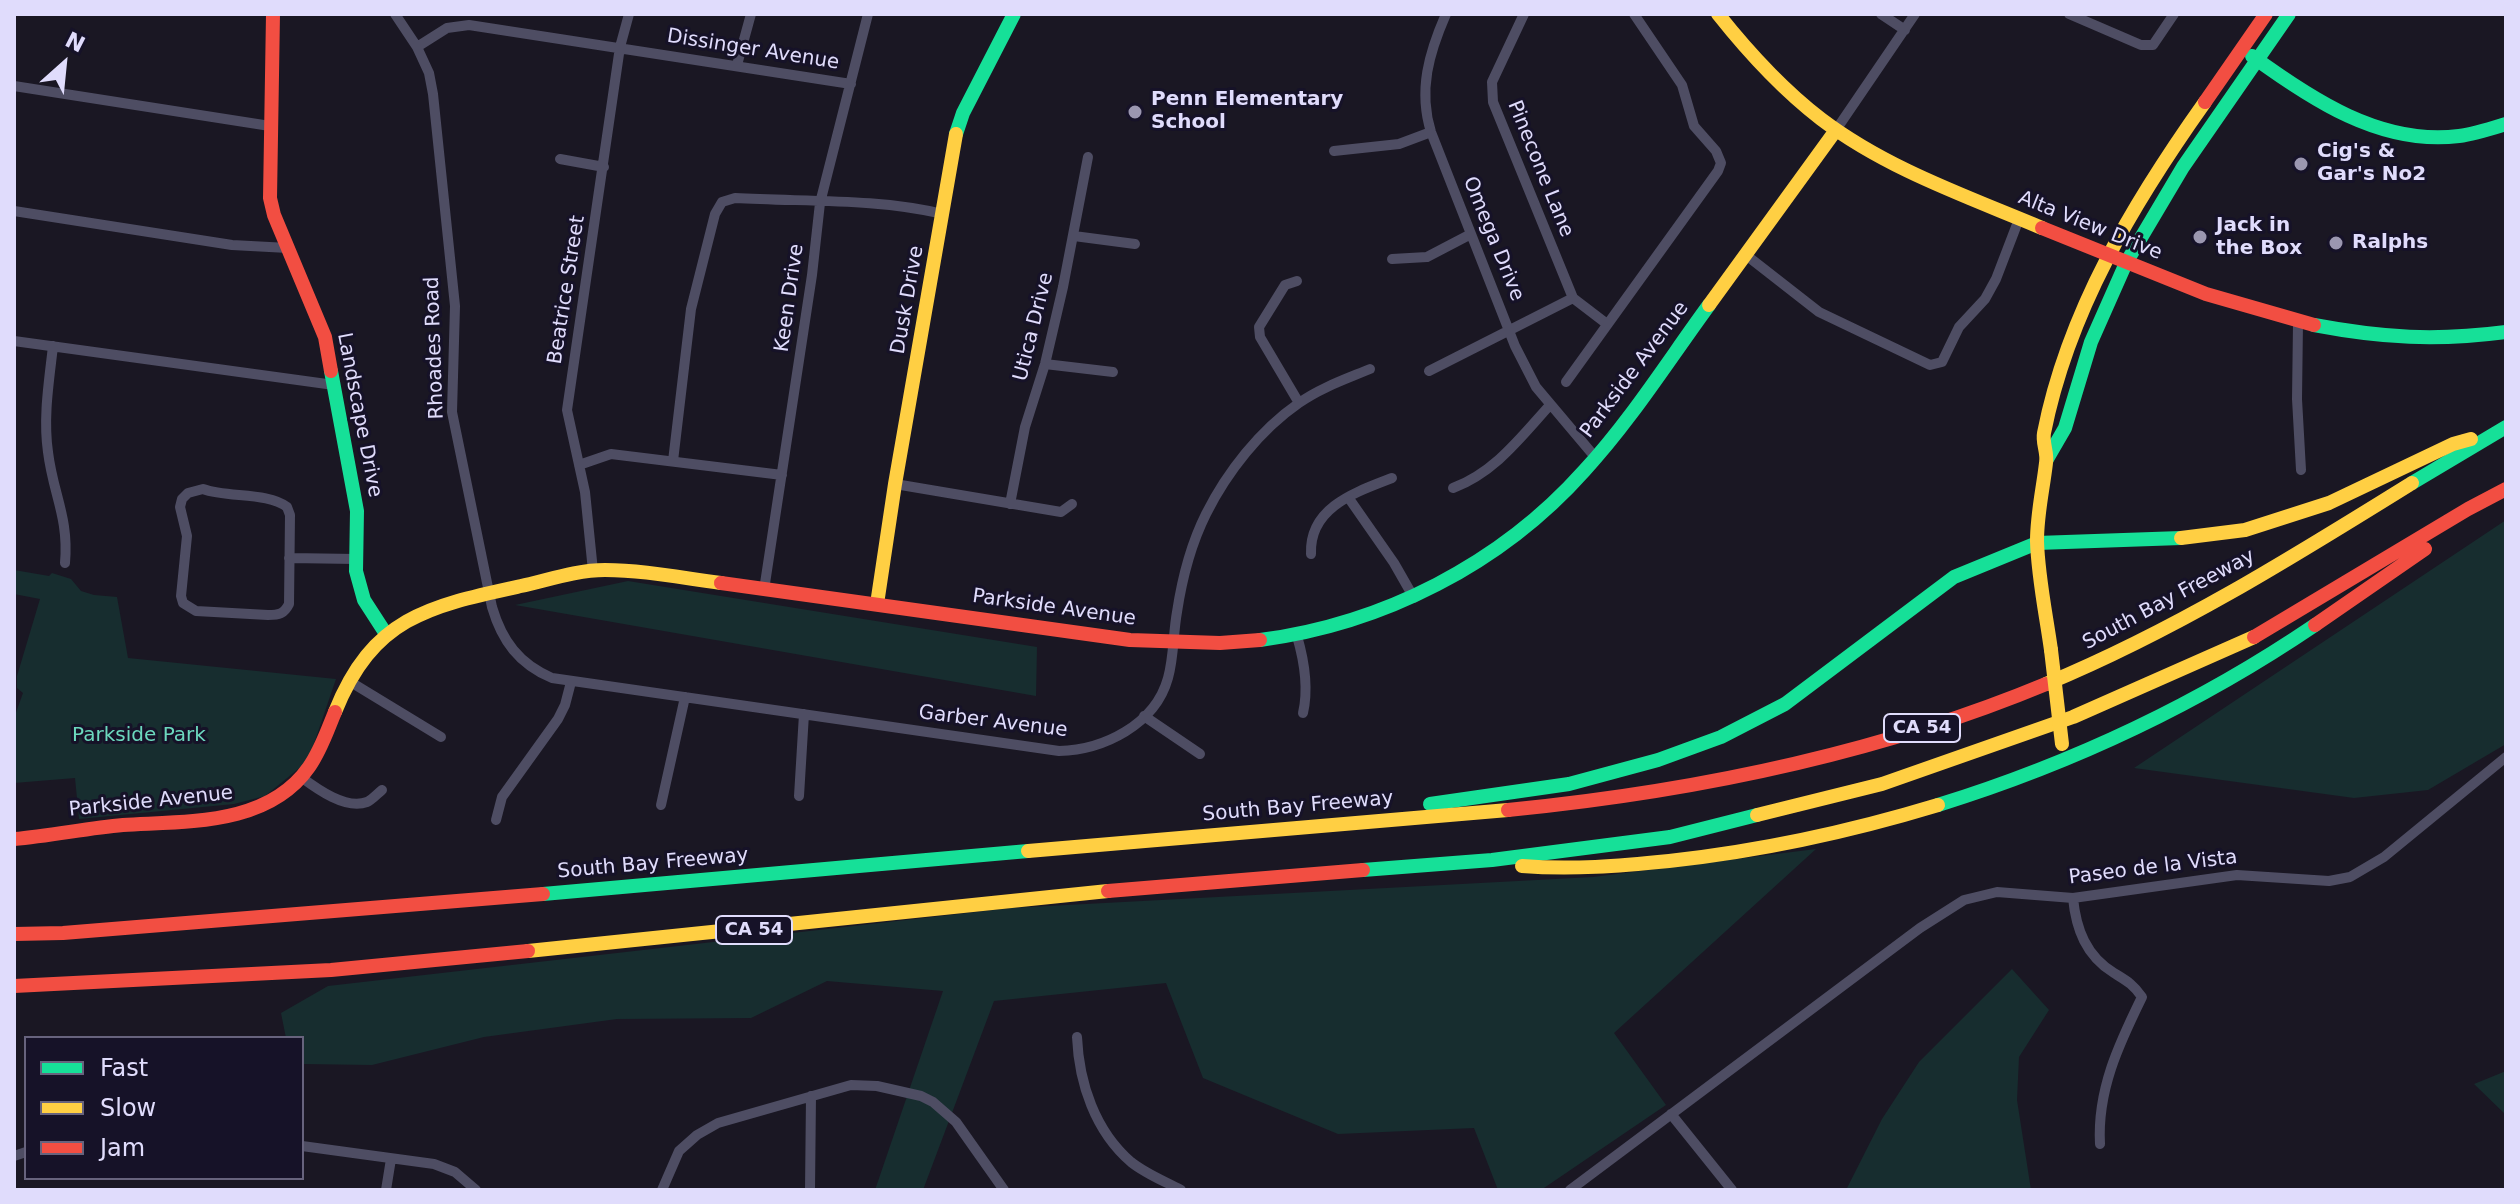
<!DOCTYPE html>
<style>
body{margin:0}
#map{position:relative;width:2520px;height:1204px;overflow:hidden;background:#1a1723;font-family:"DejaVu Sans",sans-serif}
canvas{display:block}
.frame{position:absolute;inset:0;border:16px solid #e0dcfc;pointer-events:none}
.legend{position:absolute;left:24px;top:1036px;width:280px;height:144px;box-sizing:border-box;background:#161228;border:2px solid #67637d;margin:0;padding:10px 14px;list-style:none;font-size:24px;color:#e0dcfc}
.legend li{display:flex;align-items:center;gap:16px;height:40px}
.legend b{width:40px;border:2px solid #67637d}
.north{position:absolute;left:24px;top:24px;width:80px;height:80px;-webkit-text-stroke:6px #161228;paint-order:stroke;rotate:27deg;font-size:22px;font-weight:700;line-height:32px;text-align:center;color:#e0dcfc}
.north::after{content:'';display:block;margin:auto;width:28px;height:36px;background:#e0dcfc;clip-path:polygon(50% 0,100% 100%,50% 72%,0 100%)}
</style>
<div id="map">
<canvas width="2520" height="1204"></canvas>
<div class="frame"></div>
<ul class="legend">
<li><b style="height:10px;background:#16e098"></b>Fast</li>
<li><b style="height:10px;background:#ffcf43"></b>Slow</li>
<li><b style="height:10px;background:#f24e42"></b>Jam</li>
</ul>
<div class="north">N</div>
</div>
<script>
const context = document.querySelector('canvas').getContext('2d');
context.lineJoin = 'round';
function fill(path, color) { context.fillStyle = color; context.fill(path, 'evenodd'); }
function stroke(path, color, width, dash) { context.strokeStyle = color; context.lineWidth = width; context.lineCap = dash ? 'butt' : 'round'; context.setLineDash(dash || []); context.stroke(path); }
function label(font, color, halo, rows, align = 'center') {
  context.font = font + ' "DejaVu Sans",sans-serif'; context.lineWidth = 6; context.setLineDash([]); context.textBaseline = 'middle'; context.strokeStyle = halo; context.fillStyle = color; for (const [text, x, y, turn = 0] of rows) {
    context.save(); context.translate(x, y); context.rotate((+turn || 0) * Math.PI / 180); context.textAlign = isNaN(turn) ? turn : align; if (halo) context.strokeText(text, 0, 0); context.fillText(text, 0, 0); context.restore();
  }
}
fill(new Path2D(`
 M2506,520V744L2428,790L2354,798L2134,768Z
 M14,570L49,576L52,573L71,579L81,591L94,595L117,597L128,658L336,679L308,761L265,796L234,804L79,819L75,778L14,783V718L23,693L17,688V676L40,599L14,594Z
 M628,581L1037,647L1036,696L515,605Z
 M1816,849L1614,1033L1666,1105L1541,1190H1498L1474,1128L1338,1134L1203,1078L1166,983L994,1001L923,1190H875L943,991L827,981L751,1018L617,1019L484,1037L372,1065L302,1064V1038H286L281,1013L328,986L1011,908L1593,877Z
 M2012,969L2049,1010L2019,1057L2017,1100L2031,1190H1846L1882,1119L1919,1062Z
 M2506,1071V1115L2474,1084Z`), '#172d2f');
stroke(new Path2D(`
 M395,14L417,47L429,73L433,94L455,306L452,412L492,607C502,641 519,664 552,678L1059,751C1103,750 1155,725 1168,678C1174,657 1173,634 1177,612C1182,579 1191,544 1206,514C1227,472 1260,430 1299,403C1320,388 1346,379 1370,369
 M1446,14C1429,53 1418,90 1431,132L1515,346L1536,387L1595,457
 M1524,14L1492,82L1493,102L1573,298L1607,324
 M1881,14L1905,30
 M2069,14L2141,45H2153L2174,14
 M417,47L447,28L469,25L851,84
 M737,65L751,14
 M14,86L270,126
 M1836,130L1915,14
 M1334,151L1399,144L1431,132
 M560,159L604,167
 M14,211L232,245L288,248
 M1074,236L1135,244
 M1746,255L1819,312L1930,365L1942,362L1959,327L1985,299L1996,279L2019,219
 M1392,259L1427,257L1471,234
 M1297,281L1285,285L1259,327L1260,337L1299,403
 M2298,323L2297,399L2301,470
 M14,341L334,385
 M53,346C49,382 43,417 48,452C53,494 69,517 65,563
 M1045,364L1113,372
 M1429,371L1573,298
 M1566,382L1718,171L1721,163L1716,151L1694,126L1682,85L1634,14
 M673,461L691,309L715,214L722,202L735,198C804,202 876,198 943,214
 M579,465L611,454L782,475
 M895,484L1061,512L1072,504
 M1453,488C1495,472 1520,438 1550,405
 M203,489C227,498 268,492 287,507L290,515L289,604C284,614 279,615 268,615L196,611L183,603L181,596L187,536L180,507L182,499L188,493Z
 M1348,497L1394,563L1414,598
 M1010,504L1025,427L1045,364L1063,287L1088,157
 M1311,554C1309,507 1356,492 1392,478
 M289,558L356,559
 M593,571L585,492L567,410L620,47L629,14
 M764,590L812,275L820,203L868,14
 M1297,636C1304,660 1309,687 1303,713
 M349,681L441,737
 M1144,716L1200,754
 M301,777C317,789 346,810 367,802C372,800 378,793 382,790
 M799,796L804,714
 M661,805L685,697
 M496,820L502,797L558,719L565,705L571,682
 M2073,898C2076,929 2086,956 2114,973C2127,981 2133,984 2142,997C2119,1044 2097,1090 2100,1144
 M1077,1037C1079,1083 1095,1131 1131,1162C1146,1174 1164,1181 1181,1190
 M1671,1114L1732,1190
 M302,1146L434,1164L455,1172L476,1190
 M14,1156L26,1152
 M386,1190L391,1159
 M662,1190L679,1151L697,1135L718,1123L851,1085L877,1086L921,1096L933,1102L956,1122L1004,1190
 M810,1190L811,1096
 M1570,1190L1920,928L1964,900L1997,892L2073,898L2237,875L2329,881L2350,877L2384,857L2506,757`), '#4e4d63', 10);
stroke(new Path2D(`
 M2252,56C2311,99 2381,146 2459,136C2475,134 2490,129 2506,124
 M956,134L963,113L1014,14
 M2314,325C2383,338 2436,341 2506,332
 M331,371L357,511L356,571L364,600L386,634
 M2047,459L2065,428L2091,342L2126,263L2183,167L2289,14
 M2412,483L2506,427
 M1260,640C1383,624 1501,564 1584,471C1631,420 1668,361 1709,305
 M1430,804L1569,784L1658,760L1721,737L1785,704L1954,577L2037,543L2181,538
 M1938,805C2070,764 2200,703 2315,625
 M1363,870L1492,860L1670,837L1757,815
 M543,894L1028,851`), '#16e098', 14);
stroke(new Path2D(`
 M1718,14C1749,53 1782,89 1821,119C1887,169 1966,196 2042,228
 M1709,305L1836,130
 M2181,538L2245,530L2329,503L2453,444L2471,439
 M877,604L895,484L956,134
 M2051,650C2046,614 2038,577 2037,541C2037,514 2043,489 2046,463C2048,453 2042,443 2044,433C2068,311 2134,202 2205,102
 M2046,684C2176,630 2293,557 2412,483
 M335,712C373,617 429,606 521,586C548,580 577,570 605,570C644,570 682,578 721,583
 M1757,815L1882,784L2073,717L2254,637
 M1028,851L1508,810
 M1522,866C1571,870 1620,866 1669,861C1761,851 1849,832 1938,805
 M528,951L1108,891`), '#ffcf43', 14);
stroke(new Path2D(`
 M273,14L270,198L274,215L325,337L331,371
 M2205,102L2266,14
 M2042,228L2206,294L2314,325
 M721,583L1130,640L1220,643L1260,640
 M2315,625L2425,549
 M2254,637L2468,509L2506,489
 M1508,810C1691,792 1875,755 2046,684
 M14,839C51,836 87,828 123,825C187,821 268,826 309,767C321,750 327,731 335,712
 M1108,891L1363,870
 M14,934L63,933L543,894
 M14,986L331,970L528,951`), '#f24e42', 14);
stroke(new Path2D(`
 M2051,650L2062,744`), '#ffcf43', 14);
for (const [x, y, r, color] of [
 [1135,112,8,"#9b97b0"],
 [2301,164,8,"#9b97b0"],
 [2200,237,8,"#9b97b0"],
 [2336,243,8,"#9b97b0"]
]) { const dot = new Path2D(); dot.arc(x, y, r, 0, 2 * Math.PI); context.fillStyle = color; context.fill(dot); stroke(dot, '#161228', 3); }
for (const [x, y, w] of [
 [1922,728,76],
 [754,930,76]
]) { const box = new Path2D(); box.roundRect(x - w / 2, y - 14, w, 28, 6); context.fillStyle = '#161228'; context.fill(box); stroke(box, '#e0dcfc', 2); }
label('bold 18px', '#e0dcfc', null, [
 ["CA 54",1922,728],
 ["CA 54",754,930]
]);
label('20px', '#e0dcfc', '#161228', [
 ["Dissinger Avenue",753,50,9],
 ["Pinecone Lane",1540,169,68],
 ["Alta View Drive",2090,226,22],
 ["Omega Drive",1493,239,68],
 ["Beatrice Street",567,290,-81],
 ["Keen Drive",790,298,-82],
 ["Dusk Drive",908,300,-80],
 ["Utica Drive",1034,327,-76],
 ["Rhoades Road",435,348,-92],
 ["Parkside Avenue",1635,370,-53],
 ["Landscape Drive",359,415,79],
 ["South Bay Freeway",2169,600,-28],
 ["Parkside Avenue",1054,608,8],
 ["Garber Avenue",993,722,7],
 ["Parkside Avenue",151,802,-6],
 ["South Bay Freeway",1298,807,-5],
 ["South Bay Freeway",653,864,-5],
 ["Paseo de la Vista",2153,868,-7]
]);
label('bold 20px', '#e0dcfc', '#161228', [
 ["Penn Elementary",1151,100],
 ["School",1151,123],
 ["Cig's &",2317,152],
 ["Gar's No2",2317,175],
 ["Jack in",2216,226],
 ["the Box",2216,249],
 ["Ralphs",2352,243]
], 'left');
label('20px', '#6cd8be', '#161228', [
 ["Parkside Park",139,736]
]);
</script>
